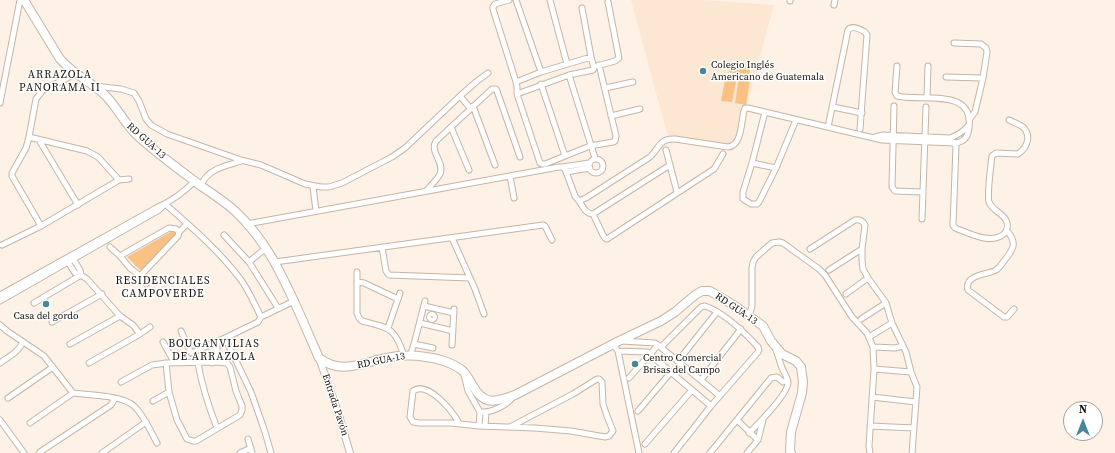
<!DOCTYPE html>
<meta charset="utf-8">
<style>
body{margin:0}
#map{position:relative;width:1115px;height:453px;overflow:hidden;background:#fef2e6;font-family:"Source Serif 4",serif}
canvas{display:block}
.north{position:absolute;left:1063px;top:401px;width:40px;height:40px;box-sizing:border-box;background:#fff;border:1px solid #a2a09e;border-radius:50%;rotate:0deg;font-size:11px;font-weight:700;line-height:16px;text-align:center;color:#17120d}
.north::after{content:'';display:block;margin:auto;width:14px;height:18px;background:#47879a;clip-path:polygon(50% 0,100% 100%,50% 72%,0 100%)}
</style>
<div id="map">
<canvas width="1115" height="453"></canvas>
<div class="north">N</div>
</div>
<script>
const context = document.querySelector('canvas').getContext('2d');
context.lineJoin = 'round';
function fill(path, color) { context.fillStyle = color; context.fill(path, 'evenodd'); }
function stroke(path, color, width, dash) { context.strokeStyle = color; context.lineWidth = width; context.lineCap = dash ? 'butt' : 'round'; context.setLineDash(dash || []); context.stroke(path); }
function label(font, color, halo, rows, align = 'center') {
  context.font = font + ' "Source Serif 4",serif'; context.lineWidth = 3; context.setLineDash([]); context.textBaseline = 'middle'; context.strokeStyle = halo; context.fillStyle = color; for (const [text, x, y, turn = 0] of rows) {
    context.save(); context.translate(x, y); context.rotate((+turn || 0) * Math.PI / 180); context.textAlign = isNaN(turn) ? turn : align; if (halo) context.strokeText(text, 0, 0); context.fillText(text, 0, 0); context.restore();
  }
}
fill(new Path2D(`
 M631,0H702L774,5L737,140L732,145L668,137Z`), '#fbe7d2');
fill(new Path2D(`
 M731,62L751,65L749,76L729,72Z
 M726,75L737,77L732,102L721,101Z
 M739,77L750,79L746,105L735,103Z
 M172,231L175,232L177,233L176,237L141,271L127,257Z`), '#fac184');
const pedestrian = new Path2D(`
 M429 317a3 3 0 1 1 6 0a3 3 0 1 1-6 0Z`);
const minor = new Path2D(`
 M509,0L495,4L493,7V9L516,82L517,87V94L540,163L542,164H545L590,146L613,142L615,141L616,136L599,65
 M516,0L541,72
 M550,0L567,64
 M790,1V0
 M834,5L835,0
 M582,8L591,57
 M954,43L981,44L986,48L987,52L983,78L975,112L969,120
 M597,66L615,61L619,58L608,2
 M569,75L595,158
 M946,77L983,78
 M516,82L541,72L591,57L594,68L593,70L569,75L517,94
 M541,84L565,156
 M95,86L121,89L134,93L139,101L146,119L151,125L167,134L241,160L261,165L305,184L321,187H329L342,183L392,157L405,148L460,96L476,82L488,73
 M605,88L633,82
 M460,96L470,108
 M927,98L928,66
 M0,103L20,0
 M473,106L495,165
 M894,106L892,187L895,191L923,192
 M833,107L862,113
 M765,112L752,163L743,192V199L751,204H757L759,202L776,168L796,120
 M611,116L640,109
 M451,127L469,170
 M828,127L848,30C852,25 860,29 865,32L867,35L860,129
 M29,137L87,151L98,157L119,180
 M875,137L883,135L950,138C958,135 963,132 968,126
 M950,138L956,146L953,225L955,228C969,233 990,245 1004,234C1008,230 1008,224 1006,220C1002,213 992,210 989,202C987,196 991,164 992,156L996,153L1018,154C1027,148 1032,136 1023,127C1019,124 1013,122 1009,120
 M39,140L78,205
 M666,150L677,192
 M589 166a7 7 0 1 1 14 0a7 7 0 1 1-14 0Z
 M752,163L776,168
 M562,167L589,163
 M566,172L590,168
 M510,176L514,198
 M201,185C208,169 225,166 241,161
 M313,187L316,211
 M426,191C430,186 437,180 440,174C445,162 429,152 436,141L492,89H496L497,91L520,157
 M579,201C583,207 586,214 593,214L670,165
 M165,204C190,226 217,249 238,276C248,288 254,303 261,317
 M593,214L603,235L605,238L607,239L714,169L723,154
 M922,219L926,107
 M247,224L559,167H562L565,169L575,196L579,201L586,198L650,157C659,149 659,138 675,139L728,147C742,146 741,122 744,111L745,108H748L882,140L954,143C960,143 966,140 968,133C979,86 923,102 897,96L895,92L897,66
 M41,226L12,176V173L26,148L29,137L36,99L43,90L75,74
 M1007,231C1018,243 1013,250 1004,261C1002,264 999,268 996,270C988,275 964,274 968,290L1004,317H1007L1014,309
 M179,232L187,224
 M224,235L249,262L278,308
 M452,238L475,289L484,314
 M2,245L41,226L119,180L129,179
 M110,247L120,256L130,268L140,276L146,284
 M382,247L386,271L389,275L470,278
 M810,249L855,220C860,219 863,221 865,225L862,249V260L863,269L868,278L886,303L892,323L906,352L911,372L917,387L912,453
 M120,256L169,228L176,229L179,232L178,236L140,276
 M72,257L80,270L81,275
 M66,259L75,273L81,275L87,279L120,316L133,325L140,334
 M249,262L266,248
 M275,262L543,225L545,226L552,240
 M829,270L862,249
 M357,272V313L359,318L362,321C389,328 395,327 404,356
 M357,282L364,283L398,299
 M846,294L868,278
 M0,295L158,207C172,201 184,192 195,181
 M0,301L159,210L164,205
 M34,303L81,275
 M424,306L454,313
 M749,317L752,306V268L753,262L756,257L772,243L779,242L783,243L819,269L825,275L852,317L867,333L873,347L874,369L869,446L870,453
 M861,319L886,303
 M52,322L102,294
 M420,323L453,331
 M0,325L7,331L44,356L73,393C88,395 122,395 134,406C143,414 151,432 157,443
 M388,328L400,293
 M181,331L191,353L225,338L258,322L261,317L294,301
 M869,337L892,323
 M225,338L251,392L265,432L271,453
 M622,341L655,343L658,345L720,396
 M163,342L173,360V363
 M217,342V362
 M70,344L120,316
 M414,344L433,348
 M613,344L618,351L639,453
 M452,345L454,309
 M661,347L701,307L705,306C723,312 745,333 758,347L759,350L758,352L711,406L674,453
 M873,347L895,348L903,346
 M618,351L647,352L711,406
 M410,356L414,344L425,301
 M678,361L717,312
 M0,363C8,357 19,352 23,342
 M89,363L140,334L150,327
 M198,363C202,387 208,405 217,428
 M212,363V344
 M874,369L911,372
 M464,375L468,391L480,412L479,426
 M629,378L658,345
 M701,380L741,329
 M121,382L152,365L166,363L217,362L227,363L230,367L236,391L242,406V410L240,415L196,441H193L187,439L177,420L169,392L166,363
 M872,397L916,402
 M8,398L53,367
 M153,401L169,392
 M638,411L671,372
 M480,412C491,413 506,406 513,397
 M0,420L24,453
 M737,420L758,440
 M30,423L73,393
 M459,423C453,412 428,380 413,391L410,417L413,422L419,423H451L479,426L535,428L571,431L605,437L609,436L613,431L607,416L603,404L602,382L599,379H597L573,394L510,427
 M485,426L486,412
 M870,426L914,428
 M749,433C757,425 789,393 788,382C787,377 784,372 782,368C780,362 778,356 776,350
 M248,439L252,453
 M645,444L692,390
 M40,452L111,405L115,398
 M102,453L146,422
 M240,453L251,448
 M710,453L771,378L777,377L783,382L787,380
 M747,453L758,440L763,420`);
const tertiary = new Path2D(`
 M319,358L338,412L350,453`);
const primary = new Path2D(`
 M24,0L60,59C73,74 91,82 105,95C118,108 125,125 139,137C159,155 180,170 201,186C213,194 225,202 235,211C266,240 281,273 298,310C305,326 312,342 319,358C341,375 362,363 386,358C399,355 413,355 426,357C438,358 453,363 463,371C467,375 470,381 473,386C484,406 496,402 515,395L619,341L661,321L675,312L695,295L702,291H710L735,306L763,326L771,341L782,354L796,361L801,367L803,382L802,393L791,432L790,451L791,453`);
stroke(pedestrian, '#c4b5a7', 6);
stroke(minor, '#c4b5a7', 7);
stroke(tertiary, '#c4b5a7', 8);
stroke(primary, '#c4b5a7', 10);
stroke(pedestrian, '#fff', 4);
stroke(minor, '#fff', 5);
stroke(tertiary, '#fff', 6);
stroke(primary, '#fff', 8);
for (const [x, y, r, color] of [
 [703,71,4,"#47879a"],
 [46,304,4,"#47879a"],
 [635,364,4,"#47879a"]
]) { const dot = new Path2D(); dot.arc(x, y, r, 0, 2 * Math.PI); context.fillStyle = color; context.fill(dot); stroke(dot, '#fff', 1.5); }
label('10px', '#17120d', '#fff', [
 ["Colegio Inglés",711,65],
 ["Americano de Guatemala",711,77],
 ["Casa del gordo",46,316,"center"],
 ["Centro Comercial",643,358],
 ["Brisas del Campo",643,370]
], 'left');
label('10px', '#17120d', '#fff', [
 ["RD GUA-13",146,141,42],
 ["RD GUA-13",736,309,34],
 ["RD GUA-13",381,361,-11],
 ["Entrada Pavón",335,405,72]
]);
context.letterSpacing = '1px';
label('11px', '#17120d', '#fff', [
 ["ARRAZOLA",60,75],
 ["PANORAMA II",60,88],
 ["RESIDENCIALES",163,281],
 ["CAMPOVERDE",163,294],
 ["BOUGANVILIAS",214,344],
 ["DE ARRAZOLA",214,357]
]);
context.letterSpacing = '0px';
</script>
